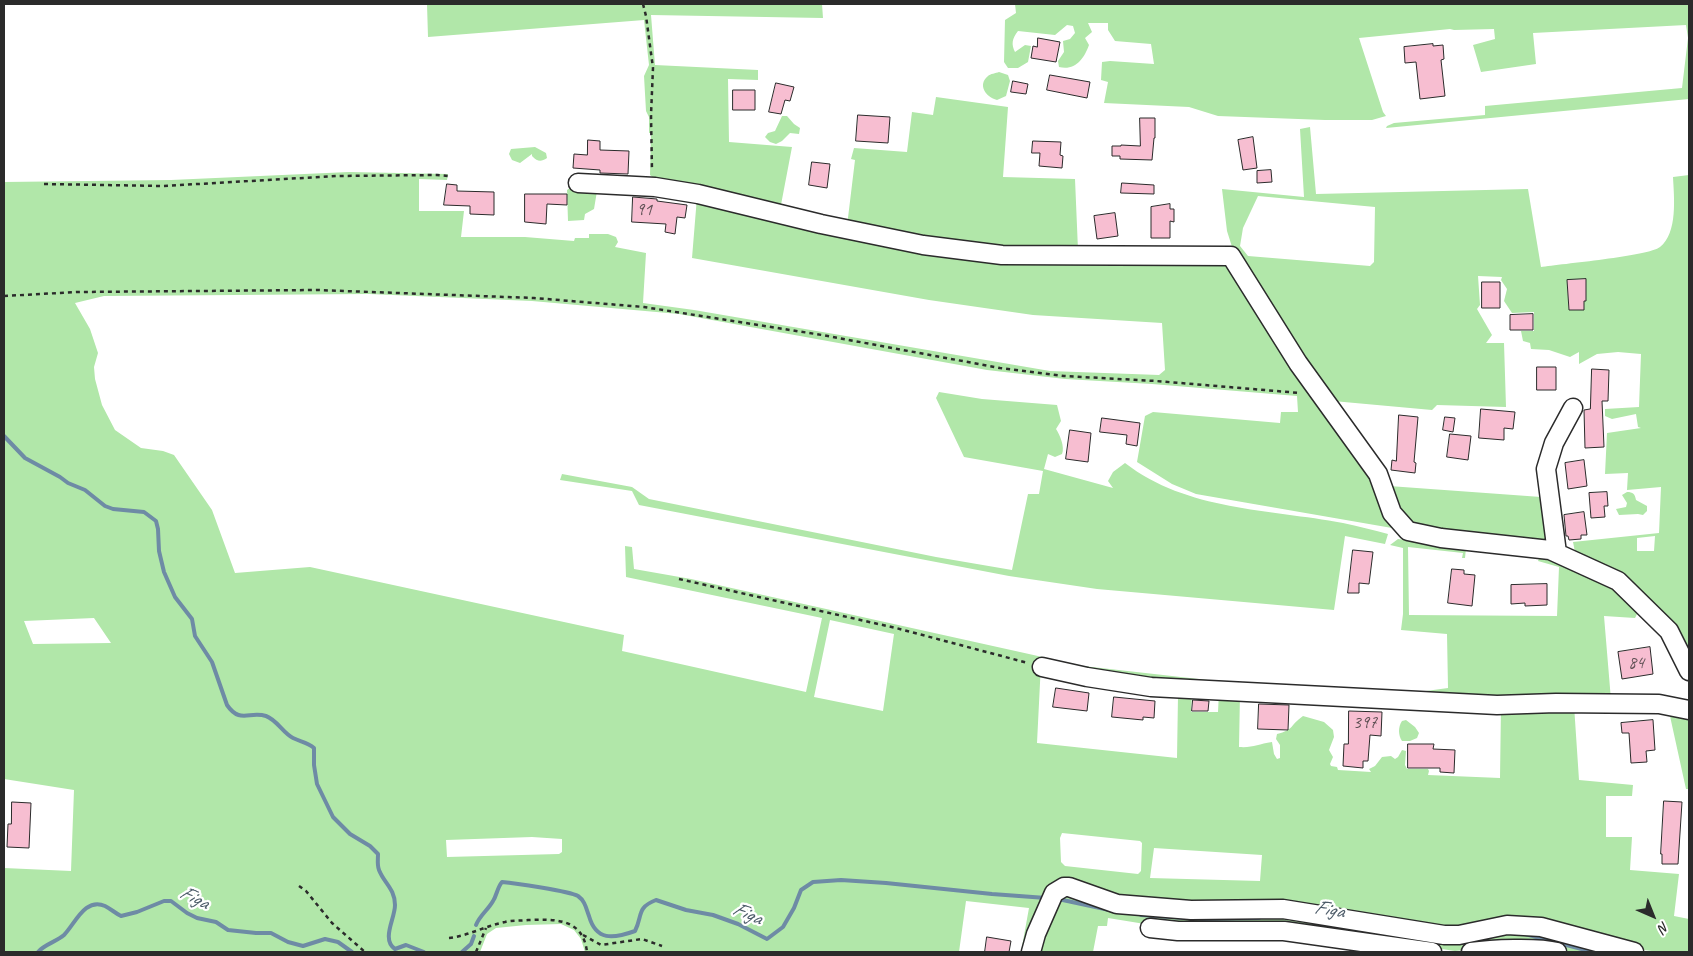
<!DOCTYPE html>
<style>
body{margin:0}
#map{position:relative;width:1693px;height:956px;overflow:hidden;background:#fff;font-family:Caveat,sans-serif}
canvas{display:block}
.frame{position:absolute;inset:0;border:5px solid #2b2b2b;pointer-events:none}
.north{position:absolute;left:1628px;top:891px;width:50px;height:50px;-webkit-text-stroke:4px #fff;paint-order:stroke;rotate:136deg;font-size:14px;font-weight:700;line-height:20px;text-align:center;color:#2b2b2b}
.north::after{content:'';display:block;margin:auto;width:18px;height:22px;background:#2b2b2b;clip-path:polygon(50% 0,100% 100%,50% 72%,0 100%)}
</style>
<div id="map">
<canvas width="1693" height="956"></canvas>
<div class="frame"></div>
<div class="north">N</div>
</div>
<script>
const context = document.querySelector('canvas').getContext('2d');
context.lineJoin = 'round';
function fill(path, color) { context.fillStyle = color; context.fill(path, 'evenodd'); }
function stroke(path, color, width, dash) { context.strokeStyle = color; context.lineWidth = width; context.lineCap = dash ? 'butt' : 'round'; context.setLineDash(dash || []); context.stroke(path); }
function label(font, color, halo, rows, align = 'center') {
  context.font = font + ' Caveat,sans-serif'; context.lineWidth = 4.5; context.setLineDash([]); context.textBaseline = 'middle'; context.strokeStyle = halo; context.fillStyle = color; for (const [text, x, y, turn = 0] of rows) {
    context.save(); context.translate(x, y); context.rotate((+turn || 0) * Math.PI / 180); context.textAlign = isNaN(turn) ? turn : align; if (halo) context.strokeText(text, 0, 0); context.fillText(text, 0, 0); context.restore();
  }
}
fill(new Path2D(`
 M427,4H822L823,18L651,15L655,65L758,70V80L728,79L729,142L792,147L780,210L663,186L650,175L651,133H649V117L646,111L644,76L649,65L644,20L428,37Z
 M1015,4H1689V99L1386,128L1387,126L1394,123L1485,115V106L1682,88L1688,38L1686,25L1533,33L1536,64L1481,72L1473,45L1495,39L1494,29L1454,30L1450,29L1359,38L1383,112L1386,116L1372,120H1325L1218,116L1189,107L1104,103L1108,82L1101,80L1102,62L1110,61L1154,64L1151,44L1115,41L1108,30V23H1088L1092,32L1085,38L1089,45C1084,59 1075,71 1059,67L1058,61L1064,52L1063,41L1070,39L1075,33L1073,26L1067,25L1055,35L1018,31C1012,39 1011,44 1015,52L1025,45L1031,46L1028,62L1018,68H1008L1004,62L1005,20L1016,13Z
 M999,72L1008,75L1010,81L1006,96L997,100C986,97 977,85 988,76C990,74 996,73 999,72Z
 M936,97L1008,107L1003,177L1075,179L1078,250H998L847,226L855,160L851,159L854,148L907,152L912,112L933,115Z
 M782,116H787L794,124L800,128L799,134L790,133L782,141L776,144L770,142L765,137L768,133L775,131Z
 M1310,127L1316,194L1528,189L1541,267C1561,264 1649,256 1660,247C1678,233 1674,197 1673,177L1689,175V661L1674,630L1576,557L1573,542L1659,533L1661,487L1627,490L1628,473L1605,474L1607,433L1641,428L1638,427L1636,414L1612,419L1605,416V409L1639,407L1641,354L1618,352L1597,354L1579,364V352L1570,357L1549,350L1531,349L1530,343L1523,341L1521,331H1534V312L1512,313L1504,301L1507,289L1501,280L1502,277L1478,276L1480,305L1477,309L1492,335L1486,343H1504L1506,407L1437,405L1432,410L1333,401L1233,250L1227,231L1222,189L1304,197L1300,129ZM1258,196L1375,207L1374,262L1370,266L1248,256L1240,246L1243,228ZM1585,279L1586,301H1584V310H1569L1567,280ZM1655,536L1654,551H1637V538Z
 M535,147L546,153L547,158C541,162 538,162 532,156V154L520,163L512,160L509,154L511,149Z
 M349,172L448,174L447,180L419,179V211H464L461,237H525L574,241L575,238H589V234H608L616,237L618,242L615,247L646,253L643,303L694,310L1050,371L1159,375L1165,370L1162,323L1033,315L929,300L692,258L697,197L922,248L1231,263L1359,448L1395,521L1392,528L1196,494L1172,484L1137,462L1145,416L1153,412L1280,423L1281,412H1298L1297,396L1152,384L1065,379L987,370L679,314L532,301L369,294L104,296L75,303L90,329L98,353L94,367L95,379L102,405L115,430L141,448L163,451L174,455L212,510L235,573L310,567L624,635L622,651L806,692L822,618L626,577L625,546L632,547L634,569L691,579L1083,666L1252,685L1127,679L1041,663L1037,743L1177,758L1178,696L1192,691L1191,712H1218L1219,692L1240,693L1239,747C1253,748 1258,744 1272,742L1274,754L1277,759L1280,758V745L1276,739L1277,734C1294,730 1290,725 1303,716L1324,722L1333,730L1334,737L1329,750L1333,757L1330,764L1331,766L1337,767L1338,770L1371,772L1369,769L1375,766L1382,757L1391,756L1395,759L1398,757L1402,750L1406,751L1405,765L1407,769H1428L1429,771L1428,775L1500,778L1501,706L1574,705L1579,780L1633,785L1632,796H1606V837H1632L1630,870L1679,874L1674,916L1689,919V952H1660L1619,947L1583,934L1468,930L1117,901L1063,882H1053L1028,952H1021L1029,908L966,901L959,952H585L581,939L574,930L561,924L526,925L496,928L487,934L480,952H4V868L71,871L74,790L4,779V182L171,180ZM94,618L111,643L33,644L24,621ZM830,620L894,634L883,711L814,697ZM1062,833L1140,841L1142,843L1141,871L1138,874L1065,866L1061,862L1060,838ZM532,837L562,839V852L559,854L447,857L446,840ZM1154,848L1262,855L1260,881L1150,878Z
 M571,187L597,191L594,209L585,214L584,220L568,221L567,190Z
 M939,392L982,399L1057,405L1061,421L1056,429C1060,435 1065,447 1062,454L1055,457L1048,454L1044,469L1113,488L1108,481L1113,472L1125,463C1187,511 1269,509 1343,523C1358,526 1373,530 1388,534L1385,544L1345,536L1334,610L1097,589L1009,576L639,505L632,491L560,480L562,474L632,487L649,499L936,557L1012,570L1028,494H1039L1043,471L964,457L936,398Z
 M1389,486L1541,497L1550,543L1427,533L1401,517Z
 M1627,492C1633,492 1635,494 1636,500L1647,506V511L1643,515L1638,514L1619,515L1616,509L1626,507L1627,503L1622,495Z
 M1398,539L1466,548L1465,558H1462L1463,553L1408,547L1409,615L1557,616L1559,567L1538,561L1540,556L1557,561L1616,584L1638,612L1635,618L1604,616L1611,700L1422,698L1426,691L1448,688L1447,634L1401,630L1403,614V548L1390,545Z
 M1668,707L1689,714V789H1686Z
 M1406,720L1415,727L1419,733L1417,738L1410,741H1402C1398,735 1398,727 1402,721Z
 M1063,893L1483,934L1544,931L1614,952H1569L1535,942L1508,939L1482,948L1455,951L1402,943L1145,924L1108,918L1107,926H1098L1093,952H1035Z`), '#b1e7a9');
stroke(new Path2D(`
 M4,436L25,458L60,477L68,483L85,490L105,506L113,509L144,512L156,521L158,529L159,551L164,572L175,597L192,619L195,636L212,662L227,705C240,724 249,711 266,716C277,720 283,733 293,738C301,742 307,742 314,748V765L317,784L333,817L350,834L370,846L378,854C378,859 377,865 379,870C384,883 395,889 395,905C395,919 381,939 395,949L406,945L424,952
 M1058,899L1114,911
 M1141,915L1186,918
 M1201,919L1259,918
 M476,925C480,915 488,910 493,901C497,895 497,888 502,882C514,883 569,891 578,896C585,901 586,908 589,916C596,941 613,939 635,931C643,915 636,908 656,900L686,910L713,915L738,924L767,939L783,927L794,908L801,890L813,882L841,880L886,883L992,894L1046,898
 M1525,934L1593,952
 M38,952C45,944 56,942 64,935C75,924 85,897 105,906C111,909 115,913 121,916L137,912L164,901H171L187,913L197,918L216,922L228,930L256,933H271L288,942L303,946L325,939L338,942L352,952
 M462,952L471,944L474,936`), '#6e8ba5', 4);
const building = new Path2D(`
 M1038,38L1060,42L1056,62L1031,58L1033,46L1037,47Z
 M1433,44V46L1443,45L1444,59L1441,60L1445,96L1420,99L1416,62L1405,63L1404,47Z
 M1050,75L1090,82L1087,98L1047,90Z
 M1013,81L1028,84L1026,94L1011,92Z
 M776,83L794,87L790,101L785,100L781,114L769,112Z
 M733,90H755V110H733Z
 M858,115L890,117L888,143L856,141Z
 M1140,118H1155V138H1154L1152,160L1120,159V156H1112V146H1121V145L1140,146Z
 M1253,137L1257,168L1243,170L1238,140Z
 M588,140L600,141V150L629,151L628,174L600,173V170L573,168L574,154L587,155Z
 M1033,141L1061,142L1060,155L1063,156L1062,168L1039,166L1040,153H1032Z
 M812,162L830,164L827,188L809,185Z
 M1271,170L1272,182L1257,183V171Z
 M1122,183L1154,185V194L1121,193Z
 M447,184L457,185V191L494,192V215L470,214V206L444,205Z
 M525,194H567V205L547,204L546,224L525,222Z
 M633,197L657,199V201L687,205L685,218L677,217L675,234L665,232L666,224L632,222Z
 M1170,204V209H1174V222L1170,221V238H1151V207Z
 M1115,213L1118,236L1097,239L1094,216Z
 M1586,279V301H1584V310H1569L1567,280Z
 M1482,282H1500V308H1482Z
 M1533,314V330H1510V315Z
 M1537,367H1556V390H1537Z
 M1592,369L1609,370L1608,401H1602L1604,447L1585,448L1584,410L1590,409Z
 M1481,409L1515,412L1513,429L1504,428V440L1479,438Z
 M1399,415L1418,417L1414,462L1416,463L1415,473L1391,470L1392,460L1396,461Z
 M1445,417L1455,418L1453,432L1443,430Z
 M1102,418L1140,423L1137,446L1126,444L1127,435L1100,432Z
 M1070,430L1091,433L1088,462L1066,459Z
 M1450,434L1471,436L1468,460L1447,457Z
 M1584,460L1587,486L1568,489L1565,463Z
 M1607,492L1608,506H1604L1605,517L1591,518L1589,493Z
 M1584,512L1587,535H1581V539L1569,540L1568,536H1566L1564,515Z
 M1353,550L1373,552L1369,584L1359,583V593H1348Z
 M1452,569L1464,570V574L1475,575L1472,606L1448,603Z
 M1547,584V605L1525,606V603L1511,604V585Z
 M1650,647L1653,674L1622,679L1618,652Z
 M1056,688L1089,693L1087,711L1053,707Z
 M1114,697L1155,701L1154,718L1143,717V720L1112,717Z
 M1193,700L1209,701L1208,711H1192Z
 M1259,704L1289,705L1288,730L1258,729Z
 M1349,711L1382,712L1381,736L1370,735L1368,761H1363V768L1343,766L1344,744H1348Z
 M1653,720L1655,750L1646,751L1647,762L1631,763L1629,733H1622L1621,723Z
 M1408,744H1434L1433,749L1455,750L1454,773L1440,772V768H1408Z
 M1664,801L1682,802L1678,864H1662V854H1661Z
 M12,802L31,803L29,848L7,847L8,824H11Z
 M987,937L1011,941L1009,952H985Z`);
fill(building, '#f7bed1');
stroke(building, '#2b2b2b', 1);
const minor = new Path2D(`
 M578,183L655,187L698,194L821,224L923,245L1002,255L1231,256L1298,363L1378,474L1392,513L1408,531L1441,538L1550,550L1618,581L1669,631L1689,671
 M1557,553L1546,469L1554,443L1573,408
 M1042,667L1087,677L1151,687L1497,705L1556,703L1659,704L1689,710
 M1150,928L1178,931H1284L1432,952
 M1031,952L1036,934L1054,893L1064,887H1069L1117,904L1191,910L1283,909L1444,935H1459L1507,925L1541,927L1634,952
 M1471,952C1491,949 1538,947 1557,952`);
stroke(minor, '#2b2b2b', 21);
stroke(new Path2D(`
 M643,4L646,16L653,68L651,115L652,171
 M44,184L163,186L337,176L437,175L449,176
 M4,296L77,292L317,290L534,298L644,307L822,335L1000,368L1064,376L1156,381L1300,393
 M679,579L896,628L1028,663
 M299,886L306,891L332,923L365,952
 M583,935L601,945L642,939L662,946
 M449,938C468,936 485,926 505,922C512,920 520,921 528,920C555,919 583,918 587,952
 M476,952L486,928`), '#2b2b2b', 2.5, [4, 4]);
stroke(minor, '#fff', 18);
label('18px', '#5e5054', null, [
 ["91",644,210],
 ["84",1636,663],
 ["397",1365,723]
]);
label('italic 21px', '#4c5b68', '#fff', [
 ["Figa",194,898,26],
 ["Figa",1329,910,9],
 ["Figa",747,914,23]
]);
</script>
